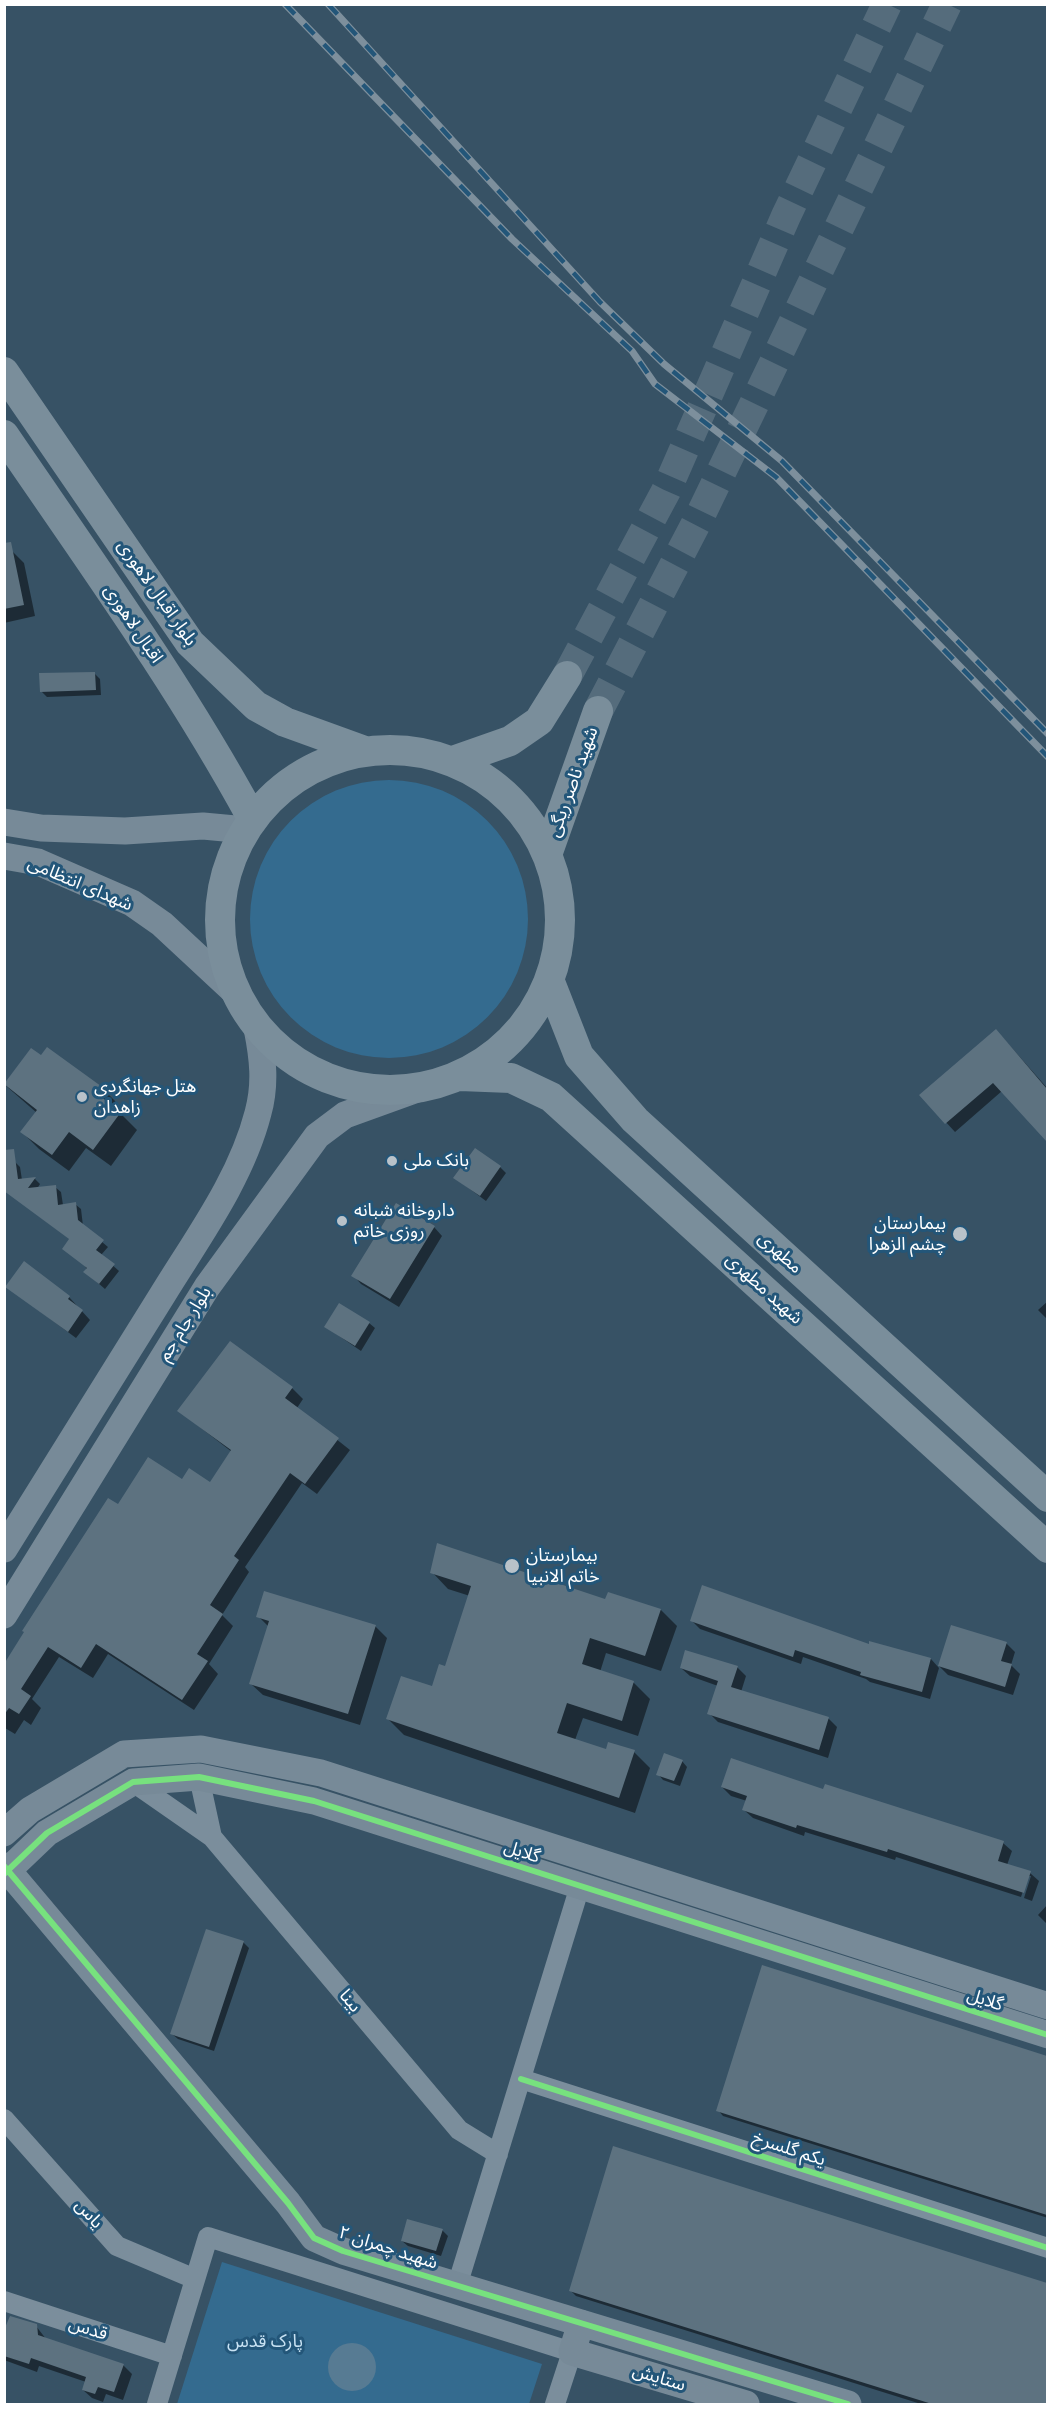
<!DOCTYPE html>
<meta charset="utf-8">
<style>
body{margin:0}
#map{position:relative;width:1052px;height:2409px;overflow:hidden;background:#375265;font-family:Figtree,sans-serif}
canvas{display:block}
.frame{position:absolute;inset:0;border:6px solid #fff;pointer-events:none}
</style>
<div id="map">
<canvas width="1052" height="2409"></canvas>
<div class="frame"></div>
</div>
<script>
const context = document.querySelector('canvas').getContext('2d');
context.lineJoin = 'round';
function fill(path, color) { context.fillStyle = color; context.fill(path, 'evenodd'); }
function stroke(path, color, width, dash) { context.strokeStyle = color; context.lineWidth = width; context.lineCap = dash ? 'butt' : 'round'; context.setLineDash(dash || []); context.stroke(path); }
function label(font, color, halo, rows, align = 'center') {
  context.font = font + ' Figtree,"Noto Sans Arabic",sans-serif'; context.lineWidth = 6; context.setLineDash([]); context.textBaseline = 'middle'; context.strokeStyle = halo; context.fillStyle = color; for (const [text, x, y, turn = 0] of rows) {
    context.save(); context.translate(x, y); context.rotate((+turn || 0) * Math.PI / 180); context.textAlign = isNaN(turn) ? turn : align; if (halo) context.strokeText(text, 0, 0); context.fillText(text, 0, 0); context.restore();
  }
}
fill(new Path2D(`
 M250 919a139 139 0 1 1 278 0a139 139 0 1 1-278 0Z
 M222,2262L542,2364L529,2404H177Z`), '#346b8f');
fill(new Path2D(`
 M328 2367a24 24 0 1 1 48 0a24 24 0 1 1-48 0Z`), '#577b93');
fill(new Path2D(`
 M12,551L24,563L35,616L4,623V553Z
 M95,674L100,679L101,695L47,697L41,691Z
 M1004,1039L1048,1089V1140L1002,1091L955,1132L921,1095Z
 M31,1050L104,1090L121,1107L118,1111L137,1130L111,1166L86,1148L69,1171L39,1149L22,1132L37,1113L5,1085Z
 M15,1162L20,1167L22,1180L35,1179L40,1184L37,1189L55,1187L61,1192L63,1205L75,1204L81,1209L83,1226L108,1247L101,1255L119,1271L105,1289L91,1277L71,1240L4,1190Z
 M500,1167L506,1173L486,1201L455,1178Z
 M434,1227L442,1236L399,1307L361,1284L353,1275Z
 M7,1287L69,1297L90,1320L76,1338Z
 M1048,1301V1320L1038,1310Z
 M369,1323L375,1328L361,1351L326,1327Z
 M292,1388L303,1399L297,1408L350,1450L317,1494L302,1483L245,1567L249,1572L222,1615L233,1626L209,1664L218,1674L194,1710L108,1654L93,1678L59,1657L32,1699L41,1708L31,1725L24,1720L15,1734L5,1728L4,1666L118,1506L182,1481L210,1484L232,1452L179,1411Z
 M432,1572L606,1601L609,1593L661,1610L677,1626L661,1671L606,1653L600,1672L634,1683L650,1699L638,1736L583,1718L575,1740L607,1750L634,1752L650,1768L635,1813L404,1735L388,1719L433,1688L446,1668L470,1596L448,1589Z
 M258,1616L375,1626L387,1638L360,1725L263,1695L251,1684L269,1627Z
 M692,1621L870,1646L931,1659L939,1668L930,1699L870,1682L866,1679L803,1657L801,1664L700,1629Z
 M1006,1643L1015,1652L1011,1665L1020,1674L1013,1695L948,1675L939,1666Z
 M737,1667L746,1676L741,1692L829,1719L837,1727L828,1758L718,1722L709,1713L718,1686L690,1676L681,1668Z
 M682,1761L687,1767L680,1786L663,1780L658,1774Z
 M722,1787L824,1791L1003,1843L1012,1851L1007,1865L1030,1873L1039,1881L1032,1901L1024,1898L1031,1876H1028L1021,1897L896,1857L895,1860L805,1832L804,1836L753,1818L744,1810L747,1801L731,1796Z
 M1048,1904V1925L1038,1915Z
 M243,1942L249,1948L214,2051L178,2039L172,2034Z
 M763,1967L1048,2058V2218L723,2116L718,2110Z
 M614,2148L1048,2285V2404H921L576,2296L570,2290Z
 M442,2230L448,2236L441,2256L408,2246L402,2241Z
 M4,2326H36L46,2339L123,2365L132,2374L123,2400L106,2394L103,2402L92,2398L83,2390L86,2382L39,2366L37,2372L4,2360Z`), '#0007');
fill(new Path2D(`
 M11,542L24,605L4,609V543Z
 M95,672L96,690L40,692L39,673Z
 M996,1029L1047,1089V1142L993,1083L945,1124L919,1095Z
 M47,1047L105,1089L100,1096L121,1112L93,1150L69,1132L52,1155L20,1132L37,1110L4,1084L31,1048L41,1055Z
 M475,1148L501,1166L480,1196L453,1178Z
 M14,1149L18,1179L36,1177L28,1188L56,1185L58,1205L76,1202L78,1220L104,1240L96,1250L115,1264L99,1284L83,1272L87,1268L62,1249L69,1239L4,1191V1150Z
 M396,1203L435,1226L390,1299L351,1276Z
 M24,1261L70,1296L68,1299L83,1310L68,1332L5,1287Z
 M339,1303L370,1322L355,1346L324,1327Z
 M230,1341L293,1387L285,1398L339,1438L305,1484L290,1473L234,1556L239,1560L210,1605L223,1614L197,1654L208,1661L182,1700L96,1644L81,1668L48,1647L21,1689L31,1696L19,1714L9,1708L4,1715V1664L24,1632L22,1631L108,1498L118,1504L148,1457L182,1479L189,1468L210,1482L231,1450L177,1411Z
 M437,1543L605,1599L608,1592L661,1609L645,1656L590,1638L582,1664L634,1681L622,1721L567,1703L557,1733L606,1749L608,1742L635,1750L619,1798L386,1719L401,1676L432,1686L439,1664L445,1666L471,1586L430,1573Z
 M702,1585L869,1644V1641L931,1658L922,1692L860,1675L861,1672L795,1650L793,1657L690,1621Z
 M264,1591L376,1625L348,1714L249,1684L269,1621L256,1617Z
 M951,1625L1007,1642L1001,1661L1012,1664L1005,1687L938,1666Z
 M685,1650L738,1666L731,1687L829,1717L819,1750L707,1714L718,1681L680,1668Z
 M664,1753L683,1760L674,1781L656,1775Z
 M731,1758L823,1789L825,1784L1004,1841L998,1861L1031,1871L1024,1893L888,1849L887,1852L797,1825L796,1828L742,1810L747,1796L721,1787Z
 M206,1929L244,1941L209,2047L170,2034Z
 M762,1965L1047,2056V2215L716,2111Z
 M613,2146L1047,2283V2404H932L569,2291Z
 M407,2219L443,2229L436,2251L401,2241Z
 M10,2316L37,2324L38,2335L124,2364L114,2392L98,2387L95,2394L82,2390L86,2377L31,2358L29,2364L4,2356V2330Z`), '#5d7280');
stroke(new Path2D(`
 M567,676L666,491L786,216L887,4
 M598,711L702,512L947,4`), '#556c7c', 30, [30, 15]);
stroke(new Path2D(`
 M199,1777L212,1837
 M133,1782L212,1837L459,2130L498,2154
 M521,2079L1048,2248
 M4,2119L117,2246L195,2279
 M457,2286L580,1886
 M4,2301L172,2356
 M157,2404L208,2237L572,2352L555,2404`), '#7b8e9c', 20);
stroke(new Path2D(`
 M4,822L41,828L125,831L203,826L246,830
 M4,856L38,862L132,903L162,924L233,990
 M4,1549C57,1464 110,1379 163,1294C198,1237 241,1179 258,1113C266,1084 263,1058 257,1028
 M4,1615L207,1287L317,1136L345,1115L417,1089
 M4,1833L30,1810L124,1754L201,1749L321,1773L1048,2006
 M4,1866L288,2203L314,2238L343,2251L848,2404
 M4,1874L47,1833L133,1782L199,1777L314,1801L1048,2035
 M581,2323L572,2352L746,2404`), '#778a98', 27);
stroke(new Path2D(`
 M4,372L190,643L256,706L285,722L365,751
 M4,435C90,561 179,684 252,818
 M220 920a170 170 0 1 1 340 0a170 170 0 1 1-340 0Z
 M453,761L510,741L539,721L567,676
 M548,852L598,711
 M550,982L579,1056L635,1120L1048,1497
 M460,1076L511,1078L551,1097L1048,1548`), '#7a8e9b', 30);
const rail = new Path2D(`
 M285,4L512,239L632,351L655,384L776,477L1048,757
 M328,4L600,302L664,364L782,461L1048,734`);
stroke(rail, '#7d8f9c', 7);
stroke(rail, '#235679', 4.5, [14]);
stroke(new Path2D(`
 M4,1866L288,2203L314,2238L343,2251L848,2404
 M4,1874L47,1833L133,1782L199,1777L314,1801L1048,2035
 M521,2079L1048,2248`), '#77e17e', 6);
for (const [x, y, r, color] of [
 [82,1097,6,"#b9c2c9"],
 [392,1161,6,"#b9c2c9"],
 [342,1221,6,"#b9c2c9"],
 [960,1234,8,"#b9c2c9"],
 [512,1566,8,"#b9c2c9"]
]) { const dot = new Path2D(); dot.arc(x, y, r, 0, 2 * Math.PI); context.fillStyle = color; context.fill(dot); stroke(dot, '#235679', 2); }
label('18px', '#fff', '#235679', [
 ["بلوار اقبال لاهوری",157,593,55],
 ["اقبال لاهوری",133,624,56],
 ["شهید ناصر ریگی",573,782,-70],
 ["شهدای انتظامی",80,884,23],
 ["مطهری",780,1253,42],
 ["شهید مطهری",764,1289,42],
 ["بلوار جام جم",185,1324,-58],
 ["گلایل",522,1852,18],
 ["گلایل",985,2000,18],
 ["بینا",350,2001,50],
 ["یکم گلسرخ",789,2149,18],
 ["یاس",89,2214,48],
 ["شهید چمران ۲",388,2248,18],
 ["قدس",88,2329,18],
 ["ستایش",659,2378,17]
]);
label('18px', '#fff', '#235679', [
 ["هتل جهانگردی",94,1087],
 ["زاهدان",94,1108],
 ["بانک ملی",404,1161],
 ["داروخانه شبانه",354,1211],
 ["روزی خاتم",354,1232],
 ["بیمارستان",946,1224,"right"],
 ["چشم الزهرا",946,1245,"right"],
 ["بیمارستان",526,1556],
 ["خاتم الانبیا",526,1577]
], 'left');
label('18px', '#c8e2f3', '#235679', [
 ["پارک قدس",265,2342]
]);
</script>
